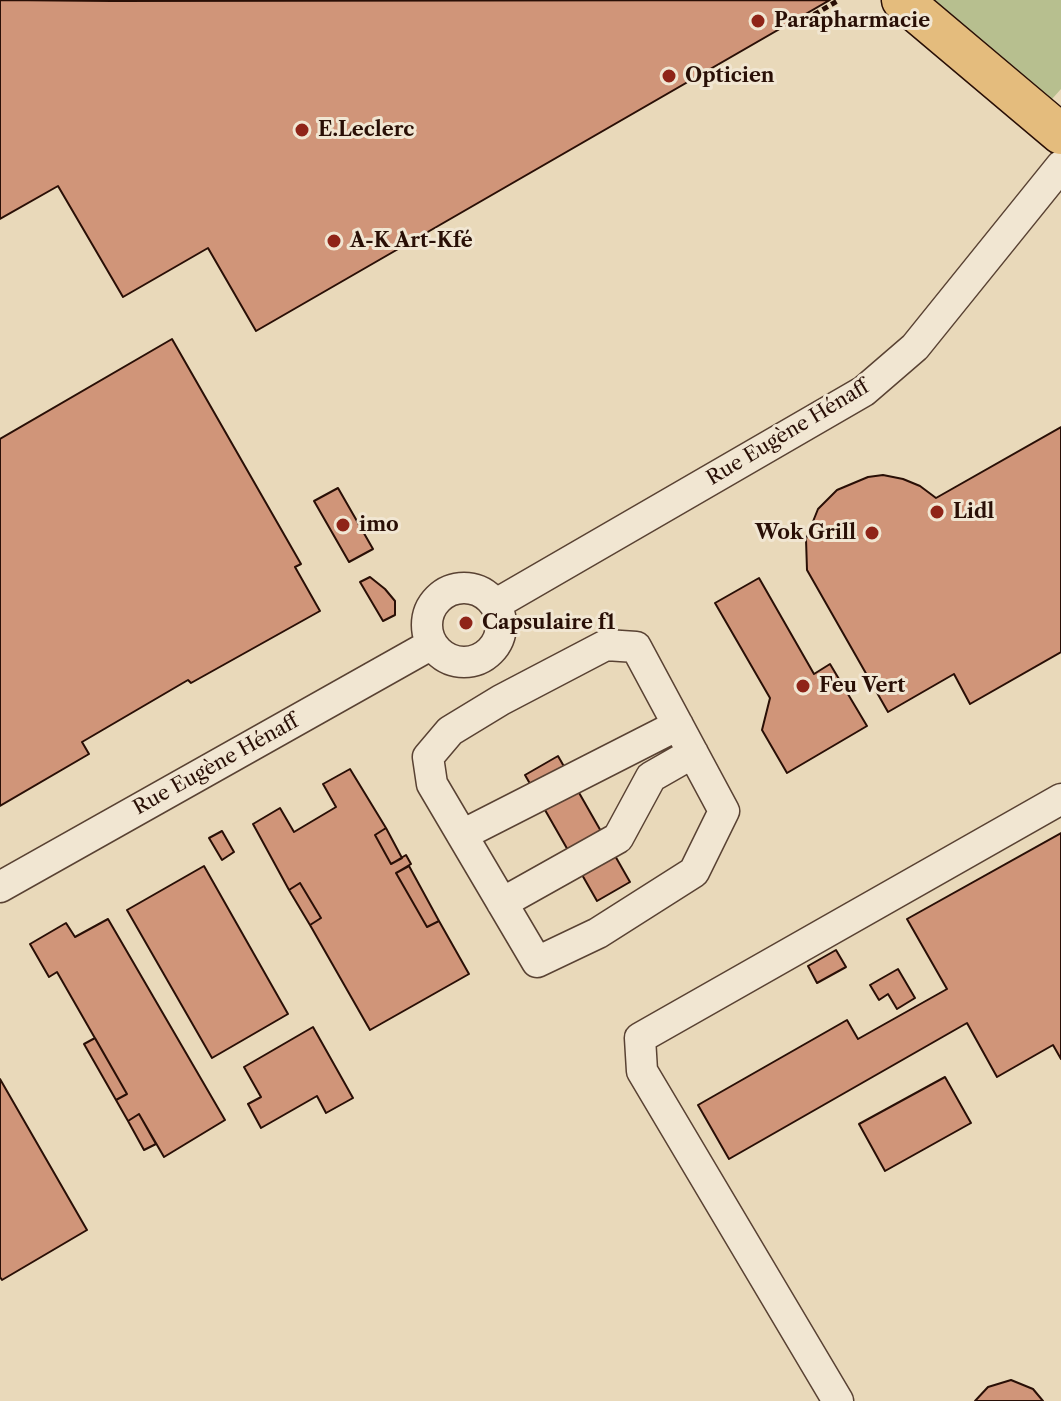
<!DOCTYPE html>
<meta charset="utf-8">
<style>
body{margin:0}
canvas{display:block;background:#e9d9ba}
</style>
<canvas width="1061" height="1401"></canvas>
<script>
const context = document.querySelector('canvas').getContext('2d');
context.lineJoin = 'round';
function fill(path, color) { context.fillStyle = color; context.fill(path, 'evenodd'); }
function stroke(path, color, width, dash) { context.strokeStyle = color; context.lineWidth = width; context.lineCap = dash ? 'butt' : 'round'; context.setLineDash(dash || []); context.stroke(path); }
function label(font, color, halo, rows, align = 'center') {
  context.font = font + ' "Libre Caslon Text",serif'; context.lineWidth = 6; context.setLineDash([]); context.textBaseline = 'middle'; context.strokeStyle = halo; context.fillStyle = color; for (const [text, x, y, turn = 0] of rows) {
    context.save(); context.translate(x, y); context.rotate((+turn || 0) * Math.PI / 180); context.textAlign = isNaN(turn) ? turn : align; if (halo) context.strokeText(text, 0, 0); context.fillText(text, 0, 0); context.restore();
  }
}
fill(new Path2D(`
 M916,0H1061V89L1044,108Z`), '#b7bf8f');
const building = new Path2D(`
 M0,0L112,1L830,0L256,331L208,248L123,297L58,186L0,219Z
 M172,339L301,564L295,567L320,611L191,683L188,680L82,742L89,754L0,806V439Z
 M1061,427V652L970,704L954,674L888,712L807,570L806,539L818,509L837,490L868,477L883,475L903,479L920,486L936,498Z
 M338,488L373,549L349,562L314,501Z
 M370,577L385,589L395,601V615L383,621L360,582Z
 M759,578L814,674L830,664L867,726L787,773L762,730L770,698L715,603Z
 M558,756L630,882L597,901L525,775Z
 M350,769L386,828L375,835L391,864L406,855L411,864L396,873L427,927L439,921L469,974L370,1030L310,925L321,918L300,883L289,890L253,824L280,808L294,832L336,807L323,784Z
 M386,828L402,858L391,864L375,835Z
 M222,831L234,852L222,860L209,838Z
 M1061,833V1059L1053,1045L997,1077L967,1023L729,1159L698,1105L847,1020L858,1039L947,989L907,919Z
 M204,866L288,1014L212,1058L127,910Z
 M409,866L439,921L427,927L396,873Z
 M300,883L321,918L310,925L289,890Z
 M108,919L225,1120L164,1157L139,1114L128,1121L116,1100L127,1094L57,972L49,977L30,944L66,923L75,937Z
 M836,950L846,967L817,983L808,966Z
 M898,969L915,998L897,1009L888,994L879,1000L870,985Z
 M313,1027L353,1098L326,1113L317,1096L261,1128L248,1104L261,1097L244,1067Z
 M95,1038L127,1094L116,1100L84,1044Z
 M945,1077L971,1123L885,1171L859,1124Z
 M0,1079L87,1230L2,1280L0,1277Z
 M139,1114L156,1144L144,1150L128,1121Z
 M1011,1380L1033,1389L1043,1401H975L988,1387Z`);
fill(building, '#d09579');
stroke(building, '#290f06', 2);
const minor = new Path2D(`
 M427 625a37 37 0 1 1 74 0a37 37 0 1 1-74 0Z
 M496,604L864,391L915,347L1061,166
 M606,645L636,647L724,811L694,872L598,933L537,962L432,784L428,757L450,731L501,700Z
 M462,835L678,725
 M0,887L432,644
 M502,903L618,838L651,777L693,753
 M838,1401L642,1071L640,1038L1061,799`);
const major = new Path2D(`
 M902,0L1061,134`);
stroke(minor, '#594233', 33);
stroke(major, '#290f06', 43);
stroke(new Path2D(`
 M822,34L815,14L839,0`), '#290f06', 5, [6, 4]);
stroke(minor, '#f1e6d2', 30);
stroke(major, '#e4bc7d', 40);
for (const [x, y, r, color] of [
 [758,21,8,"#8f2418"],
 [669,76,8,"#8f2418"],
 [302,130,8,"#8f2418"],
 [334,241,8,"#8f2418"],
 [937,512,8,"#8f2418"],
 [343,525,8,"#8f2418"],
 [872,533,8,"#8f2418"],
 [466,623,8,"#8f2418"],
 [803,686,8,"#8f2418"]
]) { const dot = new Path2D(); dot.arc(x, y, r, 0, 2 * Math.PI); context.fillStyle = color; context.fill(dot); stroke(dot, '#f1e6d2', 3); }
label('bold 20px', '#290f06', '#f1e6d2', [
 ["Parapharmacie",774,21],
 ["Opticien",685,76],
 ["E.Leclerc",318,130],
 ["A-K Art-Kfé",350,241],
 ["Lidl",953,512],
 ["imo",359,525],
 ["Wok Grill",856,533,"right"],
 ["Capsulaire f1",482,623],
 ["Feu Vert",819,686]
], 'left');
label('20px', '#290f06', '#f1e6d2', [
 ["Rue Eugène Hénaff",788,433,-31],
 ["Rue Eugène Hénaff",216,765,-29]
]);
</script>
